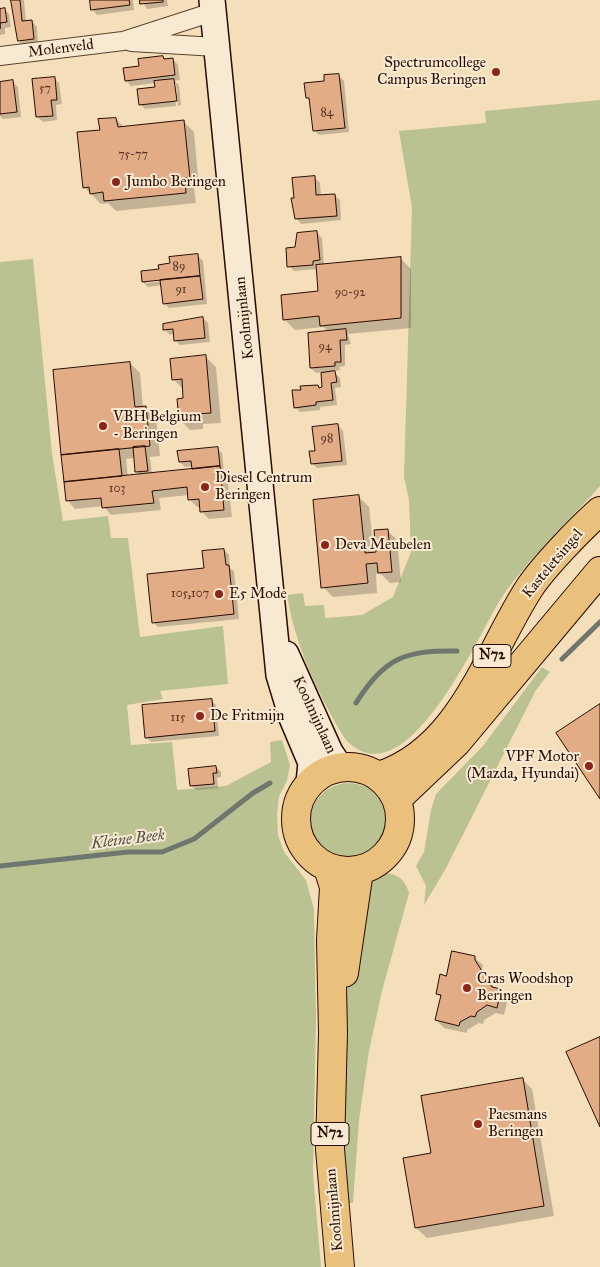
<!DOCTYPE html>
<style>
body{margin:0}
canvas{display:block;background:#f5dfba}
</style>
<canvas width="600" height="1267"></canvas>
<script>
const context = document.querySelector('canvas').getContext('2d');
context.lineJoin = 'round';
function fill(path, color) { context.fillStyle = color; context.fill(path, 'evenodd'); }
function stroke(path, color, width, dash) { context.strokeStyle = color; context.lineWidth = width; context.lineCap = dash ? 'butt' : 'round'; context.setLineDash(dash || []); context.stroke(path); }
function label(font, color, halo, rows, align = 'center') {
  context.font = font + ' "IM FELL Great Primer",serif'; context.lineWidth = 4; context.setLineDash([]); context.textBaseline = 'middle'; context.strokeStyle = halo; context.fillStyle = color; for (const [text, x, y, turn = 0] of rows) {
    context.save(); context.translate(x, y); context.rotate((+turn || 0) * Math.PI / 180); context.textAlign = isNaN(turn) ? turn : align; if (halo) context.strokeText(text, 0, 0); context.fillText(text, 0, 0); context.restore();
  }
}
fill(new Path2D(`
 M600,100V486C570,520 527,560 502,597C479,633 407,801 347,741C341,734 336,723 331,715C310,676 294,638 287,595L303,593L305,606L324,605L325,618L362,615L393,597L411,552L409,500L404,477L412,208L399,131L486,123L485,111Z
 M33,259L52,454L63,521L108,516L111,538H128L140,637L223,626L228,684L160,691L163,699L127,705L131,745L172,742L177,790L226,786L271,762L270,742L282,740L290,765L287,781L279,796L277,814L278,835L284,852L306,880L314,909L316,1019L313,1174L321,1267H0V262Z
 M542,667L550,672L536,690L445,870L424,905L426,886L416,866L424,852L431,810L436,794L482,747Z
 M310 822a39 39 0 1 1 78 0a39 39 0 1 1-78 0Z
 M381,873C395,872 405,878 409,893L382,991L369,1051L359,1120L353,1203H349L348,1186L341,1187L345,1002L357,925L369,880Z`), '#bac291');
fill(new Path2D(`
 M13,0H24L26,22L32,21L37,27L38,44L24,46L19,41Z
 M91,0H133L134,10L97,15L92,9Z
 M141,0H167L168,6L147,9Z
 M4,9L9,14L11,27L5,28V34L0,35V10Z
 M163,57L166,60L173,59L178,65L180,80L174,81L179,85L181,105L178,106L176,84H173L176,106L145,109L140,104L156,88V83L131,86L126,81L141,67Z
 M339,76L344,81L349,132L319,135L314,130L311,101L307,98L325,82Z
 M54,78L59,83L62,104L56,105L57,120L43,122L38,117Z
 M13,82L18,87L21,117L3,119L0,116V83Z
 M116,119L125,128L184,122L194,132L199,187L194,188L196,203L116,211L108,203L101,204L84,187L101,131Z
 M314,177L320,183L321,196L334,195L340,200L341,220L301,224L296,218L295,199Z
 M317,233L322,238L324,266L401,259L411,269V328L348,334L351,344L345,345V366L339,367L340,370L333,371L340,378L341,387L335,388L337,405L320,407V410L300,412L295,407L302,391L318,386L323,388L322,372L316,373L311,368L329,332L323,327L295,330L284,319L320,293L317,269L294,271L289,266L296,248V242Z
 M197,255L203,261L207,304L169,308L164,303L162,285L148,287L143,282L160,270ZM166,278V281L146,283V281Z
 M203,318L208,323L210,342L180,345L175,340L174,334L170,335L165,330Z
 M206,357L216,367L221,423L203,424V429L190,430L180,420L185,400L184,390L173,379Z
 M130,363L140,373L143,408L156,418L160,456L150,457L152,474L194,470L192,466L185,467L180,462L217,448L222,453L224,472L227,475L232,517L209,519L201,511V507H197L189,499V495L159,498L161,510L111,515L103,506L75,509L68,501L54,371ZM135,458L136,472L140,475L128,477L126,459Z
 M338,425L343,431L347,465L317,468L312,463L316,452Z
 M359,497L369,507L374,554L378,553L387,530L397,540L401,582L390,583L380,573L376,574L377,593L333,597L323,587Z
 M224,550L229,555L230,568L234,571L239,619L158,627L153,622Z
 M211,700L216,705L219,736L151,742L146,737Z
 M216,767L221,772V777L217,778L218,788L196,790L191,785Z
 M475,958L483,965L482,969L495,989L501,990L508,998L504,1015L496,1013L484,1020L483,1024L479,1023L467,1030V1033L444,1028L436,1020L442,998L437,993L447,977Z
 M522,1079L532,1089L554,1216L427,1238L416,1228L432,1154Z`), '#0003');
stroke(new Path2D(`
 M562,659L600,622
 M356,703C384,658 405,650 457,651
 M0,866L128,852H162L194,839L253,793L270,783`), '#6f766d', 5);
const building = new Path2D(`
 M11,0H20L22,21L32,20L34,39L18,41Z
 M90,0H129L130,5L91,10Z
 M140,0H163V2L140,4Z
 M5,8L7,22L0,23V29V9Z
 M163,56L164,59L173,58L175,75L125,81L123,68L139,66L138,59Z
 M339,74L345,128L313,131L309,98H306L304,83L324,81V75Z
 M55,77L57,100H51L53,116L36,117L32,79Z
 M174,79L177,101L139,105L137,89L155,87L154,81Z
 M13,80L17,112L0,114V82Z
 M116,118L118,127L184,120L190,178H185L186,193L104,201L103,192L90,194L89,187L83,188L77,132L100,130L98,119Z
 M315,176L316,195L335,194L337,216L295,219L291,198H294L292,178Z
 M317,231L320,260L313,261V265L287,267L286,248L295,247L297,233Z
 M198,254L200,276L142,282L141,271L159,269L158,265L170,263L169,257Z
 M401,257V318L320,326L319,316L283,320L281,295L318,291L316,265Z
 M200,276L203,299L163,304L160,280Z
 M203,317L205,338L174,341L173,329L163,330V324Z
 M346,329L347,340H340L341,362H335V366L310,368L308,333Z
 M206,355L211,413L193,414L194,419L179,421L177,399L183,398L182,379L172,380L170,359Z
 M130,362L135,407L146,406L150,446L61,455L53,370Z
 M335,371L337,382L331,383L333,400L316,402V405L294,408L292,390H301L300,386L318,385L319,388L322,387L321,373Z
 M338,424L342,461L311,464L309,451H315L312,427Z
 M145,446L148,471L135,472L133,447Z
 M218,447L220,466L192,469L191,461L179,462L177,451Z
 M119,449L122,476L64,482L61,455Z
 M220,466L224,510L200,512L199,499L188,500L187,487L152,491L154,503L102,508L101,498L66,501L64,482Z
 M359,495L365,553L376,552L374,530L388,529L392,572L378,573L377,563L366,564L368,583L321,588L313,500Z
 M224,549L226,565H229L234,614L152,623L147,574L204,568L202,551Z
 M212,699L215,731L145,738L142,705Z
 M600,704V799L556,733Z
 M216,766L217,773H213L214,784L190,786L188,769Z
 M452,951L475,956V960L492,987L501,989L497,1008L487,1005L477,1012L475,1017L471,1016L460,1022L459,1026L435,1020L441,995L436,994L440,974L446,976Z
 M600,1037V1127L566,1052Z
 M523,1078L544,1206L415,1228L403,1158L431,1153L421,1096Z`);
fill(building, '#e1ac86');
stroke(building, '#290c00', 1);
const street = new Path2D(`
 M131,42L217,47
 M0,56L123,41L213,12`);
const secondary = new Path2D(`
 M212,0L279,675L292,718L311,763L309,783
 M286,654L330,752L340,767`);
const primary = new Path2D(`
 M296 819a52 52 0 1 1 104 0a52 52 0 1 1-104 0Z
 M379,776C462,749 487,653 530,587C545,565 580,529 600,511
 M397,799L457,742L600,571
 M328,868L334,887L331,940L333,1033L330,1149L340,1267
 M344,973L359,871`);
stroke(street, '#5c412e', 20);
stroke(secondary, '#290c00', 28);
stroke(primary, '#290c00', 30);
stroke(street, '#f8ead2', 18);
stroke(secondary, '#f8ead2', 25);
stroke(primary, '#eac07d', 28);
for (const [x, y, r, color] of [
 [496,72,5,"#8f2418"],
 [116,182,5,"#8f2418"],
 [103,426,5,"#8f2418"],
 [205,487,5,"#8f2418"],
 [325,545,5,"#8f2418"],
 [219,594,5,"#8f2418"],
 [200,716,5,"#8f2418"],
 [589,766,5,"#8f2418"],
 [467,988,5,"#8f2418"],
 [478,1124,5,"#8f2418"]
]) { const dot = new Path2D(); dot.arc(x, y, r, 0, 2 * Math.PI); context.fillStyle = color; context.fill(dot); stroke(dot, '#f8ead2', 2); }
label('12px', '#573422', null, [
 ["57",45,89],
 ["84",327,113],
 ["75-77",133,155],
 ["89",179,267],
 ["91",181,290],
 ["90-92",350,293],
 ["94",325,347],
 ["98",327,439],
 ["103",117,489],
 ["105,107",190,594],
 ["115",178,718]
]);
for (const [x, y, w] of [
 [492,656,38],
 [330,1134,38]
]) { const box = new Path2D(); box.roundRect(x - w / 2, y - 11.5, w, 23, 4); context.fillStyle = '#f8ead2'; context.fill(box); stroke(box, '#290c00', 1); }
label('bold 14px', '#290c00', null, [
 ["N72",492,656],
 ["N72",330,1134]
]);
label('15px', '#290c00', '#f8ead2', [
 ["Molenveld",61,49,-7],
 ["Koolmijnlaan",245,318,-96],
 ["Kasteletsingel",553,564,-50],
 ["Koolmijnlaan",314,715,65],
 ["Koolmijnlaan",335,1210,-95]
]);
label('15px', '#290c00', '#f8ead2', [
 ["Spectrumcollege",486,63,"right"],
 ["Campus Beringen",486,80,"right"],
 ["Jumbo Beringen",126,182],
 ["VBH Belgium",113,417],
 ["- Beringen",113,434],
 ["Diesel Centrum",215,478],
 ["Beringen",215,495],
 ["Deva Meubelen",335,545],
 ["E5 Mode",229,594],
 ["De Fritmijn",210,716],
 ["VPF Motor",579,757,"right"],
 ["(Mazda, Hyundai)",579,774,"right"],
 ["Cras Woodshop",477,979],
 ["Beringen",477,996],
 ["Paesmans",488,1115],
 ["Beringen",488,1132]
], 'left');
label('italic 16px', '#575248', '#f8ead2', [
 ["Kleine Beek",128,840,-7]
]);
</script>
